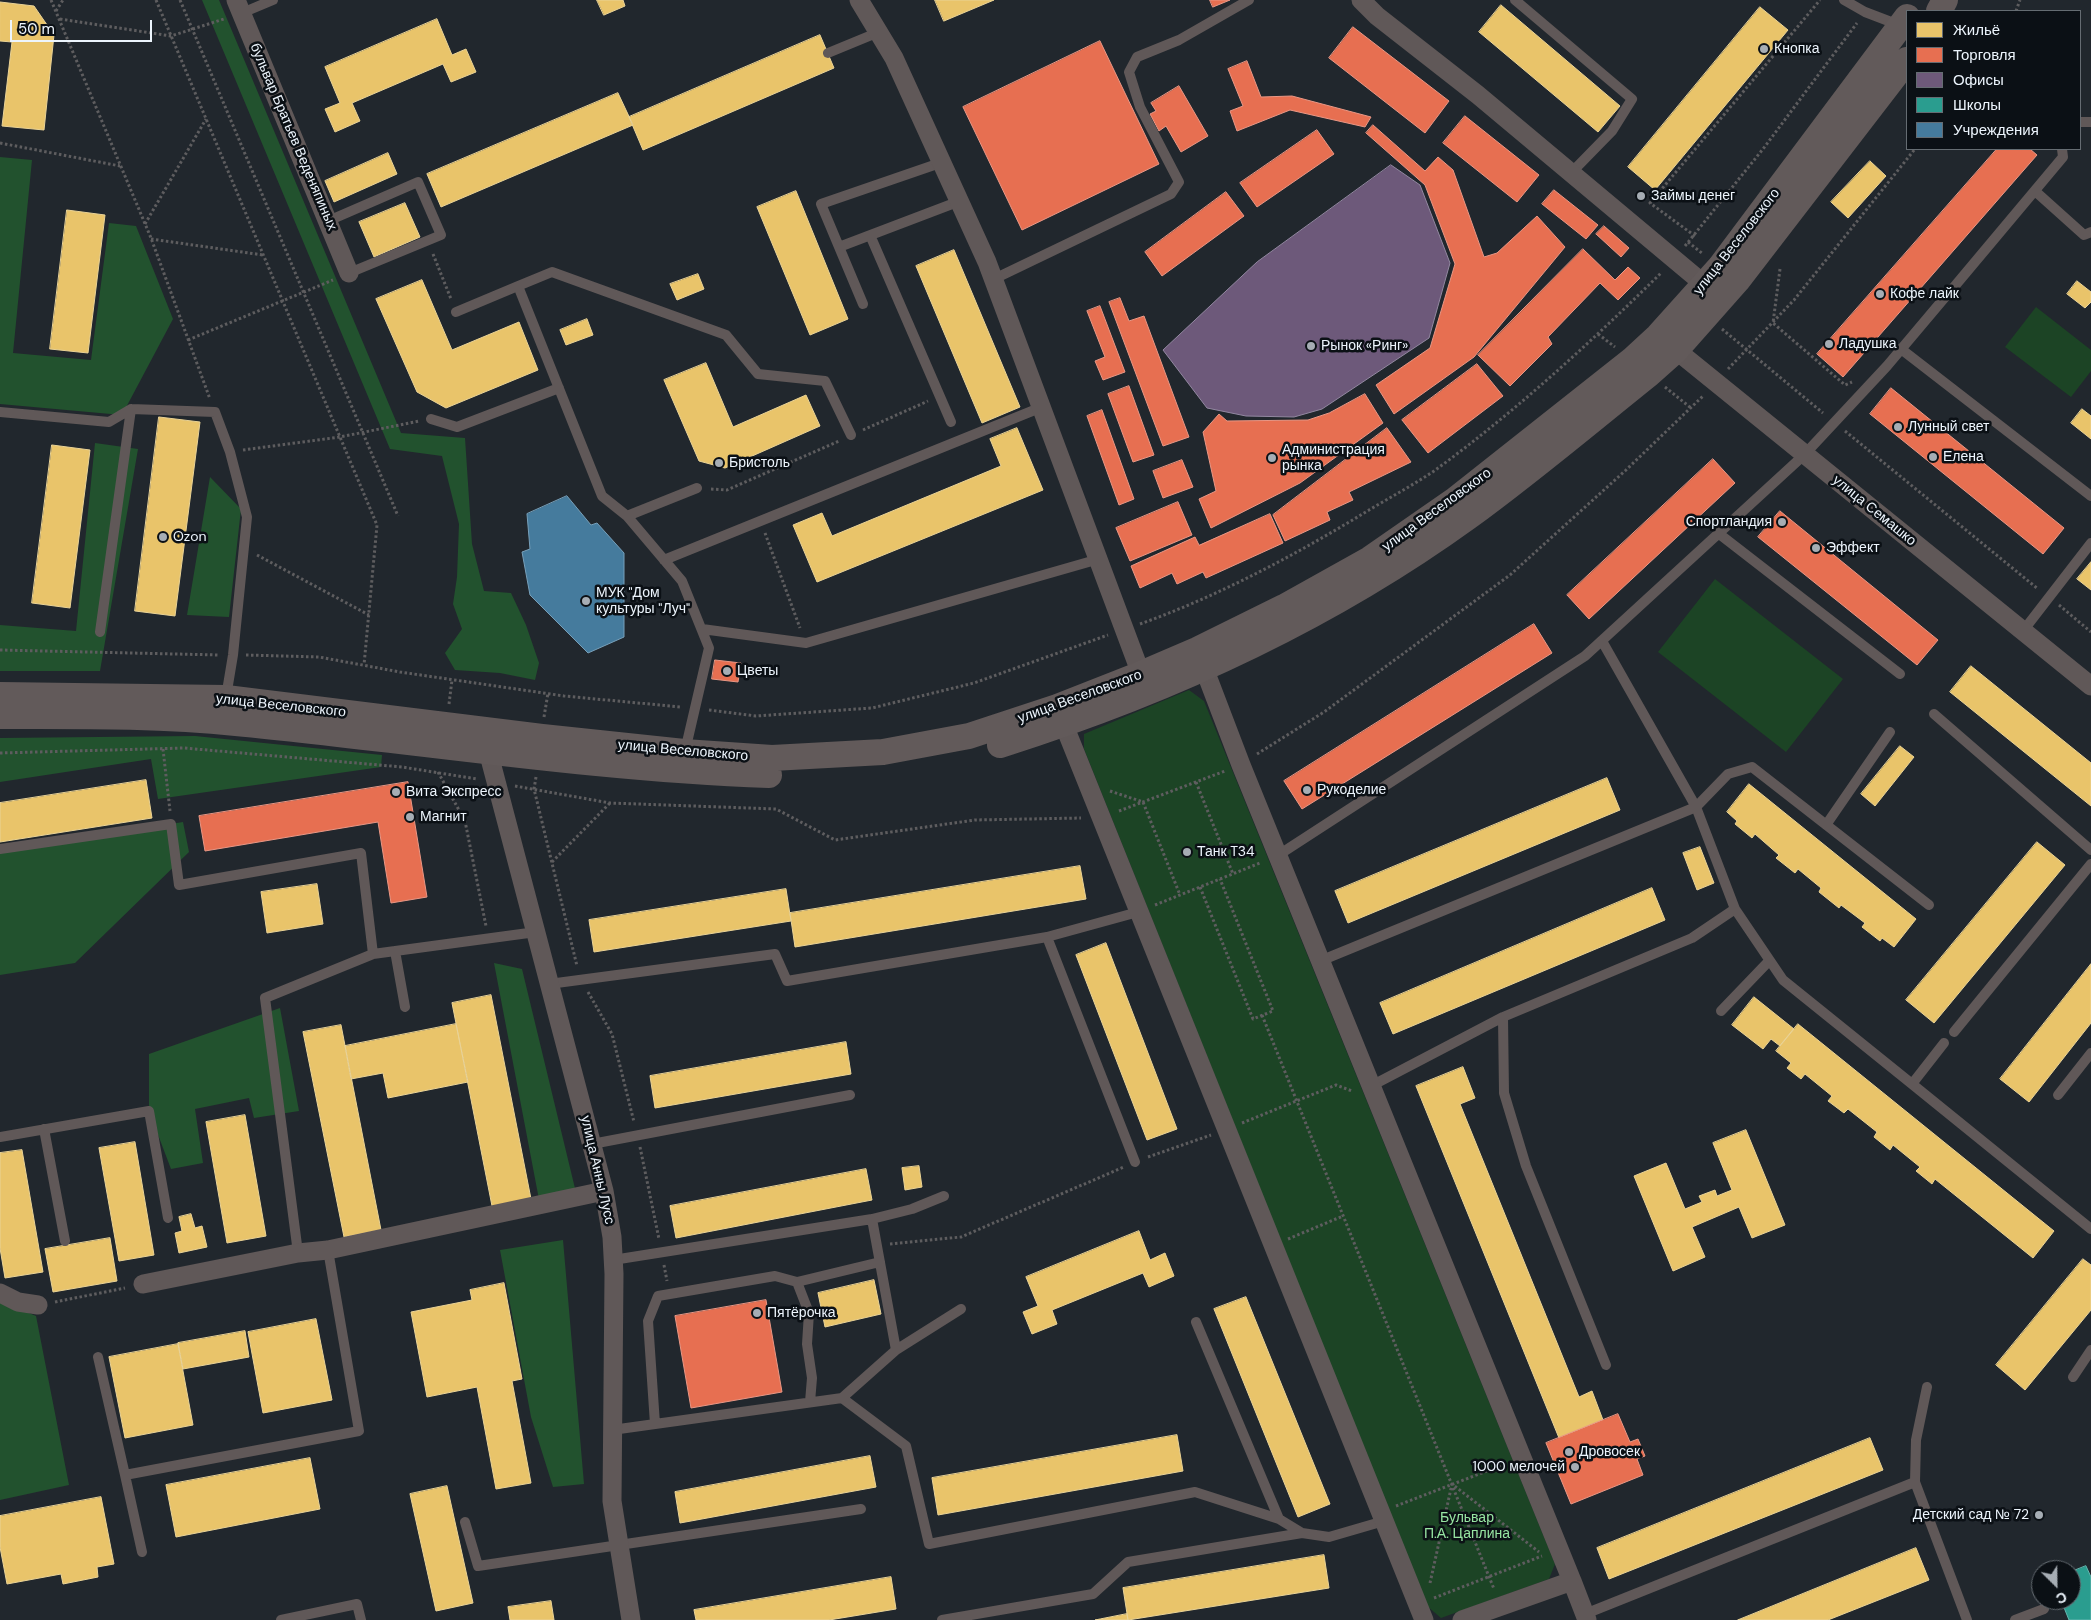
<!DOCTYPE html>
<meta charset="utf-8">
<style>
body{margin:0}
#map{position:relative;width:2091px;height:1620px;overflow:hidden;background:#21272d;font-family:"DM Sans",sans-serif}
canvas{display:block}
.legend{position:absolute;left:1906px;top:10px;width:175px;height:140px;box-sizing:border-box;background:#0b1015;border:1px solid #656c72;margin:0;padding:6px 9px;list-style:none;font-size:15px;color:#edf5fd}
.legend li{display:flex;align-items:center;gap:10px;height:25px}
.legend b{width:25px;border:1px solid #656c72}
.north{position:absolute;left:2031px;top:1560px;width:50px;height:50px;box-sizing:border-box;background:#0b1015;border:1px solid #656c72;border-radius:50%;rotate:157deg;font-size:14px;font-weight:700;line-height:20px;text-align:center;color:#edf5fd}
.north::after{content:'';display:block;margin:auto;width:18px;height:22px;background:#a6adb4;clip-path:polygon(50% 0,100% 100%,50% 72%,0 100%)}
.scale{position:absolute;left:10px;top:20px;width:142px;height:22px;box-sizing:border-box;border:2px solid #edf5fd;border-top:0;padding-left:6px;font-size:15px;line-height:18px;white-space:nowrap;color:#edf5fd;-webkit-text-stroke:4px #0b1015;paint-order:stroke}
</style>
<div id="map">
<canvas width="2091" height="1620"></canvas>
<ul class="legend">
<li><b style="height:14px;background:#e9c46a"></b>Жильё</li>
<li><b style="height:14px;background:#e76f51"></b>Торговля</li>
<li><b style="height:14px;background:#6d597a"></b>Офисы</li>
<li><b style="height:14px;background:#2a9d8f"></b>Школы</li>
<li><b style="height:14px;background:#457b9d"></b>Учреждения</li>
</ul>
<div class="north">С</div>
<div class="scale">50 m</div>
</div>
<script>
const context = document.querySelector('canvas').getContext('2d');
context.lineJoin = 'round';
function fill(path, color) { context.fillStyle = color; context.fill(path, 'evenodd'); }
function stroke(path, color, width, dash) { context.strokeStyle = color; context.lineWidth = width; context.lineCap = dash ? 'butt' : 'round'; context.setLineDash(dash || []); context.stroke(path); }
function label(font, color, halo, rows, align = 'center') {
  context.font = font + ' "DM Sans",sans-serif'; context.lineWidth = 5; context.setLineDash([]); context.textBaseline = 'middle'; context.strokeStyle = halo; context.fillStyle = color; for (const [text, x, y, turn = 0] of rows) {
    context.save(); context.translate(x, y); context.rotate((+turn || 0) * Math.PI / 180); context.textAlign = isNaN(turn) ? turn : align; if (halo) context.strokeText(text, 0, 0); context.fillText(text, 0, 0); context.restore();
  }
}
fill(new Path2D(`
 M2036,307L2091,350V371L2071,397L2005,347Z
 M1715,579L1843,679L1786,752L1658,652Z
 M1189,690L1204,701L1555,1564L1549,1579L1441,1618L1427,1606L1084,749V734Z`), '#1c4425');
fill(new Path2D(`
 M202,0H219L401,433L465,438L472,544L484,591L511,593L526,625L539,663L535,680L500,673L455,670L445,653L462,629L453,604L457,577L459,524L442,456L390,449Z
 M0,157L32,160L13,353L91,360L109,223L136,226L173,319L122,415L0,404Z
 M95,443L138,449L100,671H0V625L76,631Z
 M210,477L241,509L229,617L187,615Z
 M195,736L382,755L381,767L158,799L151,759L0,782V738Z
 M183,822L189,852L75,963L0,975V851Z
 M494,963L522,969L579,1205L541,1210Z
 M280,1008L299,1111L254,1118L249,1098L195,1109L203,1163L171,1169L149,1111V1054Z
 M563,1240L584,1484L553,1487L531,1417L500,1250Z
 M0,1301L36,1316L69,1485L0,1500Z`), '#22522e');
const homes = new Path2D(`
 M597,0H623L625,6L604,15Z
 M935,0H994L944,21Z
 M0,2L34,6L54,35L44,130L2,126L12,42L0,41Z
 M1501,5L1620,106L1598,132L1479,32Z
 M1760,7L1788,30L1655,190L1628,167Z
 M437,19L452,55L466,49L476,72L451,82L443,64L352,103L360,121L335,132L325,109L340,103L325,67Z
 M820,35L834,68L643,150L629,117Z
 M618,93L633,125L441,207L427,174Z
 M388,153L397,174L334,202L325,181Z
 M1870,161L1886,176L1848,218L1831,202Z
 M796,191L848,319L810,335L757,207Z
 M405,203L420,237L374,257L359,222Z
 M67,210L105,215L88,353L50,349Z
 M954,250L1020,407L982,423L916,266Z
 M698,274L704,289L677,300L670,284Z
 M422,280L452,350L519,322L538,370L446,408L417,392L376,299Z
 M2077,281L2091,292V302L2085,308L2067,294Z
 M587,319L593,335L566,345L560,330Z
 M706,363L733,427L806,395L820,426L725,468L699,461L664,380Z
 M2082,409L2091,416V439L2071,423Z
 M159,417L200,422L175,616L135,611Z
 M1017,428L1043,490L817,582L793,525L822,513L832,536L1001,466L990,439Z
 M52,445L90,450L70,608L32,603Z
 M2091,562V590L2077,579Z
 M1971,666L2091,763V806L1950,692Z
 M1900,746L1914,757L1875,806L1861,794Z
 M1607,778L1620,810L1348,923L1335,891Z
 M146,780L152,818L0,842V803Z
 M1749,784L1916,919L1894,947L1882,938L1880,941L1862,927L1865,923L1841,905L1839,908L1819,892L1821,888L1798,869L1795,873L1776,858L1779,855L1755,834L1752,838L1735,824L1737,821L1727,812Z
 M2037,842L2065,865L1934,1023L1906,1000Z
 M1700,847L1714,883L1697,890L1683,853Z
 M1080,866L1086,899L795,947L790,913Z
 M317,884L323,924L267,933L261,892Z
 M1652,888L1665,920L1393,1034L1380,1003Z
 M786,889L791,921L594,952L589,920Z
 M1106,943L1177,1129L1147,1140L1076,955Z
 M2091,964V1023L2029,1102L2000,1079Z
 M491,995L531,1199L492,1206L452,1003Z
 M1754,997L1794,1029L1780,1046L1771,1039L1763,1049L1732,1025Z
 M456,1024L468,1082L388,1098L383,1073L351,1079L345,1046Z
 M1798,1024L2054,1231L2033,1258L1935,1179L1932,1184L1916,1171L1920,1167L1893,1145L1890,1150L1874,1137L1877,1132L1848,1109L1844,1113L1828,1101L1832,1096L1805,1074L1801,1079L1787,1068L1791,1063L1776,1051Z
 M341,1025L381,1230L344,1237L303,1032Z
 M846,1042L851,1074L655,1108L650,1076Z
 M1463,1067L1475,1098L1460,1104L1579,1397L1592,1391L1603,1420L1559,1438L1416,1086Z
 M245,1115L266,1236L227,1243L206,1122Z
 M1746,1130L1785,1225L1752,1238L1739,1207L1692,1227L1705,1257L1673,1271L1634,1176L1666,1163L1685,1209L1702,1202L1699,1196L1715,1190L1717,1196L1732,1190L1713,1143Z
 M135,1142L154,1255L119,1261L99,1148Z
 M22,1150L43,1272L5,1278L0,1248V1153Z
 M919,1166L922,1187L905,1190L902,1168Z
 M866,1169L872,1200L676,1238L670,1206Z
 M191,1214L195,1228L202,1226L207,1247L179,1253L175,1233L182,1231L179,1217Z
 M1139,1231L1150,1260L1165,1253L1174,1276L1149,1287L1143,1273L1052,1310L1057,1324L1032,1334L1023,1312L1038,1306L1026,1277Z
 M110,1238L117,1281L53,1292L45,1249Z
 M2083,1259L2091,1265V1310L2025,1390L1996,1365Z
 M874,1280L881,1314L825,1327L818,1293Z
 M504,1283L522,1379L512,1381L531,1483L496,1489L477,1387L427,1397L411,1312L472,1300L470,1290Z
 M1246,1297L1330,1504L1298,1517L1214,1309Z
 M316,1319L332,1400L263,1413L248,1332Z
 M245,1331L249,1357L183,1369L178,1343Z
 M178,1344L193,1425L125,1438L109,1357Z
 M1177,1435L1183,1471L938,1515L932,1478Z
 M1870,1438L1883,1470L1609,1579L1597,1548Z
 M870,1456L876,1487L680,1523L675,1492Z
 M310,1458L320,1509L176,1537L166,1485Z
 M447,1486L473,1603L436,1611L410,1494Z
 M101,1497L114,1564L97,1567L98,1577L63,1584L61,1574L7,1584L0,1547V1516Z
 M1916,1548L1929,1580L1828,1620H1738Z
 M1324,1555L1329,1588L1128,1620L1123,1588Z
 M891,1577L896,1609L829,1620H696L694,1610Z
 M551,1601L554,1620H510L508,1607Z
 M1127,1614L1128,1620H1095L1100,1619Z`);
fill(homes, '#e9c46a');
stroke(homes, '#ead396', 1);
const shops = new Path2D(`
 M1210,0H1230L1213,7Z
 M1353,27L1449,101L1425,133L1329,58Z
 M1100,41L1159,164L1022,230L963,107Z
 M1247,61L1261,97L1292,96L1371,117L1365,127L1290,110L1237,131L1230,111L1243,106L1228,69Z
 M1179,86L1208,136L1181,152L1166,126L1159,131L1150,114L1156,111L1151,103Z
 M1465,116L1539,175L1517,202L1443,143Z
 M1373,125L1425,171L1438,157L1453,170L1484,257L1497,253L1537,216L1565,247L1474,357L1394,414L1376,385L1430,348L1455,264L1425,185L1366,133Z
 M1317,130L1334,154L1257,207L1240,183Z
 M1997,149H2030L2037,155L1843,377L1817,354Z
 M1554,190L1598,225L1586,239L1542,204Z
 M1226,192L1244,216L1162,276L1145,252Z
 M1604,226L1629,248L1621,257L1596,234Z
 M1583,249L1615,280L1628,267L1640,278L1618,300L1600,283L1548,337L1552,344L1510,386L1478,355Z
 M1120,298L1129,321L1144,316L1189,437L1163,446L1109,302Z
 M1100,306L1125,372L1103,380L1095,361L1105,357L1087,311Z
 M1477,364L1503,396L1428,453L1402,420Z
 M1129,386L1154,455L1133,462L1108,394Z
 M1891,388L2064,528L2043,554L1870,414Z
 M1365,394L1383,423L1300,483L1211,528L1199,499L1216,491L1203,432L1219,414L1227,421L1308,420L1329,413Z
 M1102,410L1134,499L1119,505L1087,416Z
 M1387,428L1411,462L1349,492L1353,500L1327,512L1330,520L1285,541L1273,515Z
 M1713,459L1735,483L1589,619L1567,595Z
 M1182,460L1193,487L1163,498L1153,471Z
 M1178,502L1192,535L1130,561L1116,528Z
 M1780,511L1938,640L1917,665L1758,537Z
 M1270,514L1283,543L1206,578L1203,572L1177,584L1172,573L1140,588L1131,566L1195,537L1199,545Z
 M1534,624L1552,653L1302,809L1284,781Z
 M715,660L741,663L738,682L712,679Z
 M408,782L427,897L391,903L378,822L205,851L199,816Z
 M766,1300L782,1392L691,1408L675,1316Z
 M1618,1414L1630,1442L1638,1439L1645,1456L1637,1459L1643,1475L1571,1504L1546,1443Z`);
fill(shops, '#e76f51');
stroke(shops, '#e99785', 1);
const offices = new Path2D(`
 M1391,165L1420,185L1450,263L1429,338L1322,409L1294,417L1246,416L1207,408L1163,350L1257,262Z`);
fill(offices, '#6d597a');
stroke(offices, '#9388a1', 1);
const schools = new Path2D(`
 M2086,1566L2091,1577V1620H2069L2061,1600H2071V1572Z`);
fill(schools, '#2a9d8f');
stroke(schools, '#64b7b0', 1);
const public = new Path2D(`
 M567,496L591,525L597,523L624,553V637L588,653L530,595L522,552L530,549L527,514Z`);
fill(public, '#457b9d');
stroke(public, '#77a0ba', 1);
stroke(new Path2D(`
 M51,0L151,238L210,399
 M156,0L377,525L364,665
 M180,0L398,516
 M56,11L63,0
 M2016,11L2020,0
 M60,19L171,36L224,19
 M0,143L120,166
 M145,224L206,119
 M1695,236L1650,203L1820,0
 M151,239L263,255
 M1688,242L1703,254
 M1685,246L1763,149L1857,23
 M433,254L451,299
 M1780,269L1773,323L1845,385L1852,382
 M1722,329L1823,413
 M1598,334L1615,347
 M188,340L333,280
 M1728,369L1794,300L1915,149
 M1665,387L1691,408
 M863,430L928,401
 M1845,431L2038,589
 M243,450L340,437L419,421
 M711,489L727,490L839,441
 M765,533L800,628
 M257,555L369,615
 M2059,605L2091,632
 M1140,624C1221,595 1297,554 1369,510C1391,497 1413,485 1434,471C1515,412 1590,343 1661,273
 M0,650L219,655
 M246,655L319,657L400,672L564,696L681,707
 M449,704L452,680
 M709,710L756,716L872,708L974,683L1108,635
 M544,717L548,693
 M163,749L170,811
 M0,753L184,748L402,767L477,779
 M1257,754L1324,712L1510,575L1626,470L1703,396
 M438,772L465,821L486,926
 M536,777L534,789L577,966
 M1196,782L1233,874
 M515,786L610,803L776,809L835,840L975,820L1081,818
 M1110,791L1143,802L1180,895
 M1119,811L1225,771
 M552,862L610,803
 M1200,887L1253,1019L1273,1011L1220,879
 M1155,905L1260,863
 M588,992L612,1034L634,1122
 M1262,1015L1494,1589
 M1242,1123L1336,1085L1352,1091
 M640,1147L659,1239
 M1148,1157L1211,1135
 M1288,1239L1343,1216
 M890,1244L961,1237L1124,1167
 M664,1265L667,1281
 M55,1302L125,1288
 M1396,1506L1505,1464
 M1430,1583L1452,1484L1539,1552
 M1434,1598L1542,1556`), '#5e5d5f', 3, [2.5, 2.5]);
stroke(new Path2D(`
 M1515,0L1632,99L1612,131L1571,173
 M1844,0L1865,12L1899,25
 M242,13L273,0
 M828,53L879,32
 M2080,122H2091
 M2035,191L2084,235L2091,232
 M328,221L418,182L441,235L349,273
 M870,235L951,422
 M839,247L960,201
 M994,279L1171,194L1179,182L1140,107L1129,72L1137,57L1179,40L1249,0
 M518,286L552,272L726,335L758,374L825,381L851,435
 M1954,287L2063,157L2062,149
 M863,304L821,204L943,162
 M456,312L518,286L602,496L627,516L682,581L709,648L685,751
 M1901,349L2091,496
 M0,412L109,422L131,409L215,412L230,452L247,517L233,655L226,697
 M431,419L457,427L559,388
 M627,516L697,488
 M1718,533L1900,674
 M664,560L1042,407
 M702,629L806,643L1099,559
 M2023,631L2091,543
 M100,632L131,409
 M1934,714L2091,850
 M1826,825L1890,732
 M0,849L171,824L179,885L361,853L373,954L536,932
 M1277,856L1585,656L1804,455L1887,366L1946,296
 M1929,905L1752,767L1728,774L1696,807L1735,909L1783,980L1912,1084L1944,1043
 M1047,937L1135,1162
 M395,951L405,1007
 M1320,961L1696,807L1602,641
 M549,984L775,954L787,981L1047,937L1138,912
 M1721,1011L1769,961
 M1954,1032L2091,864
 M1912,1084L2091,1229
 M1371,1086L1503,1017
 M2058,1095L2091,1053
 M44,1129L65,1241
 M0,1137L149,1111L168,1218
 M592,1144L850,1095
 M872,1219L896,1350L842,1398L906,1446L929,1544L1195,1492L1279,1519
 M298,1253L265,998L373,954
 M613,1260L872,1219L912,1209L944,1196
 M797,1282L880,1262
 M1196,1322L1279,1519L1302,1533L1329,1537L1384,1521
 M896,1350L961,1309
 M98,1357L125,1475
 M1606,1365L1526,1166L1504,1093L1503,1017L1692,938L1735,909
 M2073,1377L2091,1350
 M655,1424L648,1321L658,1296L775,1276L797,1282L809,1313L807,1344L812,1378L810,1402
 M612,1430L842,1398
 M1915,1482L1967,1620
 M465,1522L478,1566L861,1509
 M142,1552L125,1475L359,1431L328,1250
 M1585,1614L1915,1482L1916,1440L1927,1387
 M281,1620L357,1604L361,1620
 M942,1620L1093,1594L1128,1562L1302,1533
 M2015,1620L2044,1609`), '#605858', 10);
stroke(new Path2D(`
 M236,0L349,273
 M859,0L894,58L987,262L1141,674
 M1361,0L1377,16L1478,95L1705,285
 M1676,350L2091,686
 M1204,668L1241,765L1572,1581L1462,1620
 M1064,725L1424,1620
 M488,751L604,1191L612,1237L614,1274L612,1501L631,1620
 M143,1284L298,1253L328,1250L604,1191
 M0,1293L18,1302L38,1305
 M1572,1581L1587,1620`), '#605858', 19);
stroke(new Path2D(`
 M1939,11L1945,0
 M0,695L226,698L542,737L684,752L772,758L883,752L969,736L1057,707L1141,674L1197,650L1284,607L1370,559L1455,500L1632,360L1658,336L1720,267L1907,17
 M0,716C79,716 158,715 236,723C414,740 591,769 769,775
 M1000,745C1165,693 1327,619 1468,517C1530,472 1589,422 1649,374L1676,350L1737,281L1907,60`), '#625a5a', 26);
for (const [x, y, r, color] of [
 [1764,49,5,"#a6adb4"],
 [1641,196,5,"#a6adb4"],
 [1880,294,5,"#a6adb4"],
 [1829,344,5,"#a6adb4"],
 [1311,346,5,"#a6adb4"],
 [1898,427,5,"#a6adb4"],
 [1933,457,5,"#a6adb4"],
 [1272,458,5,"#a6adb4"],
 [719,463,5,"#a6adb4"],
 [1782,522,5,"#a6adb4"],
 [163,537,5,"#a6adb4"],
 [1816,548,5,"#a6adb4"],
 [586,601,5,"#a6adb4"],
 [727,671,5,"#a6adb4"],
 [1307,790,5,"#a6adb4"],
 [396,792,5,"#a6adb4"],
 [410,817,5,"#a6adb4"],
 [1187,852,5,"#a6adb4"],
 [757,1313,5,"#a6adb4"],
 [1569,1452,5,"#a6adb4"],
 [1575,1467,5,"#a6adb4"],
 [2039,1515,5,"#a6adb4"]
]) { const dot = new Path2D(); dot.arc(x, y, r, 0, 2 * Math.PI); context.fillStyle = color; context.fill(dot); stroke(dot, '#0b1015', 2); }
label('14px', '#edf5fd', '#0b1015', [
 ["Кнопка",1774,49],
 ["Займы денег",1651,196],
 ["Кофе лайк",1890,294],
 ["Ладушка",1839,344],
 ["Рынок «Ринг»",1321,346],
 ["Лунный свет",1908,427],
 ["Администрация",1282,450],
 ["рынка",1282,466],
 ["Елена",1943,457],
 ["Бристоль",729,463],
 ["Спортландия",1772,522,"right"],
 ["Ozon",173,537],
 ["Эффект",1826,548],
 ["МУК \"Дом",596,593],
 ["культуры \"Луч\"",596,609],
 ["Цветы",737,671],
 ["Рукоделие",1317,790],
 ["Вита Экспресс",406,792],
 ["Магнит",420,817],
 ["Танк T34",1197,852],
 ["Пятёрочка",767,1313],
 ["Дровосек",1579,1452],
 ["1000 мелочей",1565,1467,"right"],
 ["Детский сад № 72",2029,1515,"right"]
], 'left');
label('14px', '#edf5fd', '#0b1015', [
 ["бульвар Братьев Веденяпиных",293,137,67],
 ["улица Веселовского",1737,242,-52],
 ["улица Веселовского",1437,510,-36],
 ["улица Семашко",1874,511,39],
 ["улица Веселовского",1080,697,-20],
 ["улица Веселовского",281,706,6],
 ["улица Веселовского",683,751,5],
 ["улица Анны Лусс",597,1170,77]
]);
label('14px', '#97e5a2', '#0b1015', [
 ["Бульвар",1467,1518],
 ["П.А. Цаплина",1467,1534]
]);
</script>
